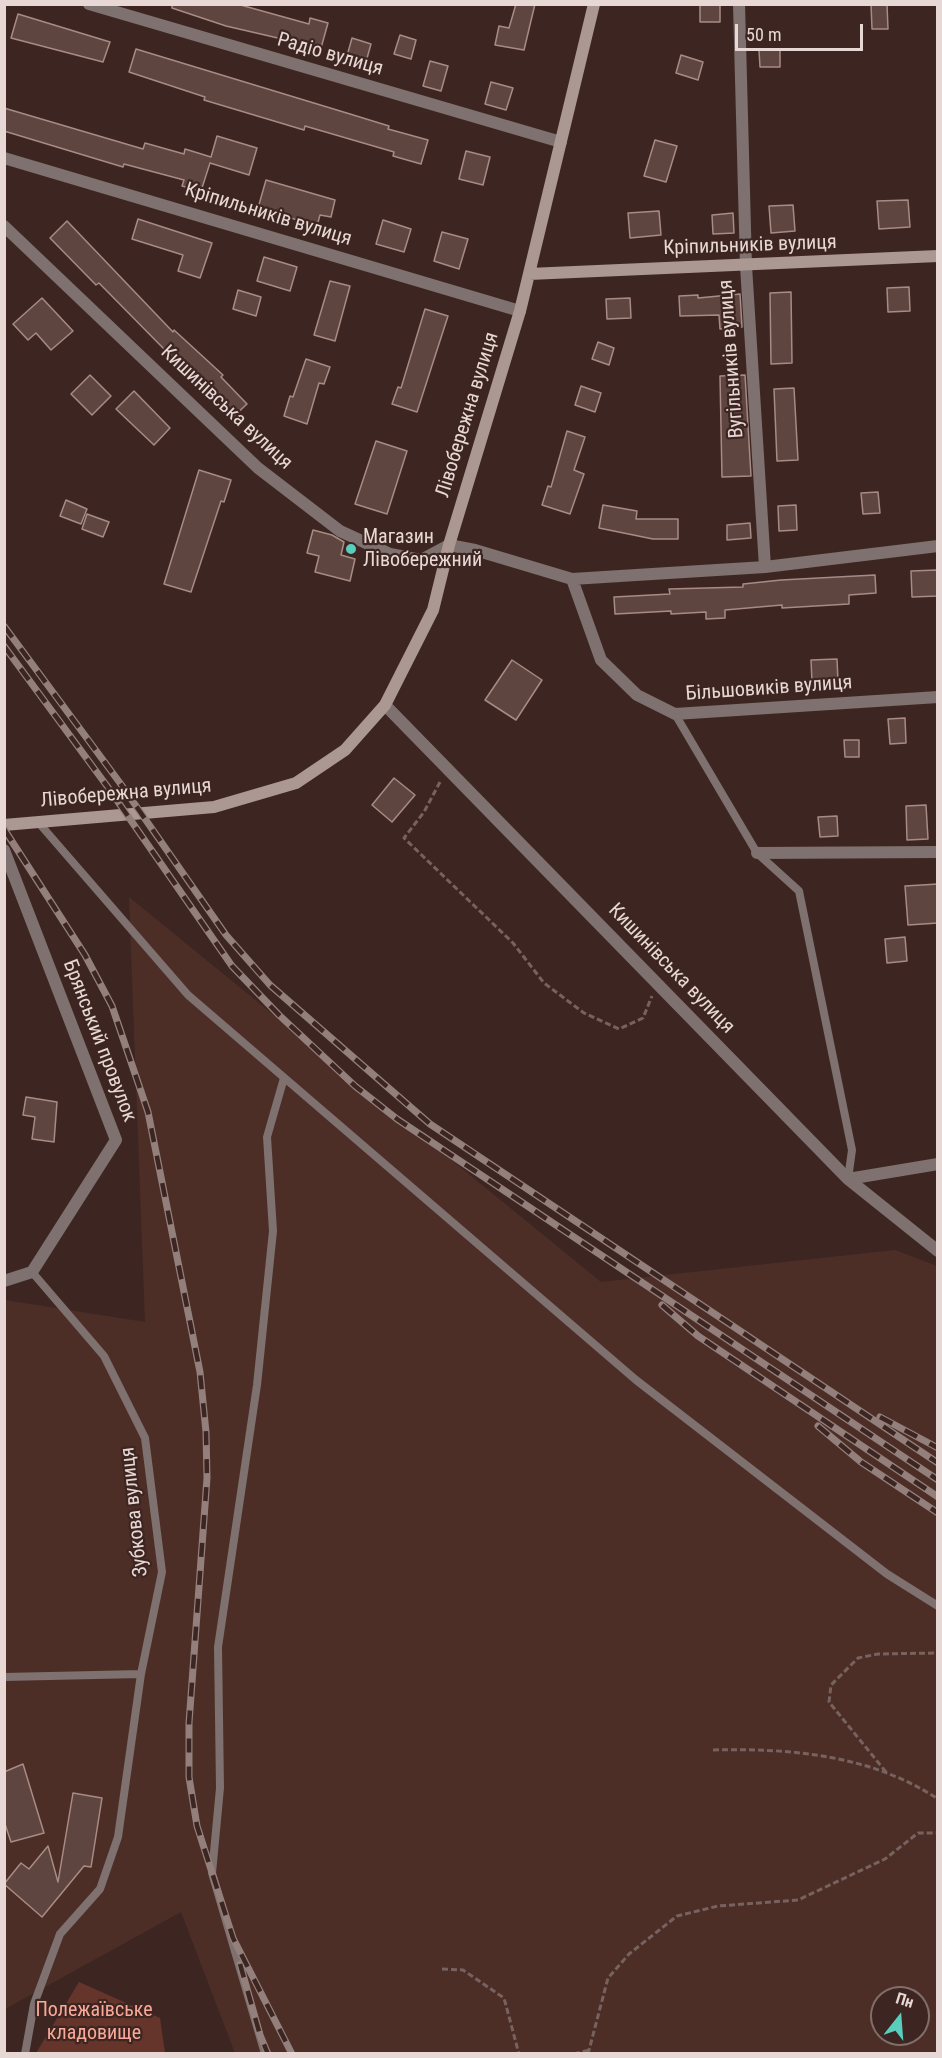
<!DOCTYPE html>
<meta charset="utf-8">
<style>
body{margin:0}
#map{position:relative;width:942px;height:2058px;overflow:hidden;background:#3d2622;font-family:"Roboto Condensed",sans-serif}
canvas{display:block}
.frame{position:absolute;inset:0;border:6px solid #e8d8d5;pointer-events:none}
.north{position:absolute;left:870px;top:1986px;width:60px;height:60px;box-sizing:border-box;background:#3d2622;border:2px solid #816d6a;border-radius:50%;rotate:17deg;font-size:16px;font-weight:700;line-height:24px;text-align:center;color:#e8d8d5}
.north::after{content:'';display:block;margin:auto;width:21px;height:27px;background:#5acebd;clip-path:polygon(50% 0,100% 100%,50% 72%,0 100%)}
.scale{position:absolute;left:735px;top:24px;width:128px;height:27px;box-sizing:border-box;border:3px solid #e8d8d5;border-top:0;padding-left:8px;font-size:18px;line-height:21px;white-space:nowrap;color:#e8d8d5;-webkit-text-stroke:4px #3d2622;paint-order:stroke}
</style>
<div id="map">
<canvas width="942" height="2058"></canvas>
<div class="frame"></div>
<div class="north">Пн</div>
<div class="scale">50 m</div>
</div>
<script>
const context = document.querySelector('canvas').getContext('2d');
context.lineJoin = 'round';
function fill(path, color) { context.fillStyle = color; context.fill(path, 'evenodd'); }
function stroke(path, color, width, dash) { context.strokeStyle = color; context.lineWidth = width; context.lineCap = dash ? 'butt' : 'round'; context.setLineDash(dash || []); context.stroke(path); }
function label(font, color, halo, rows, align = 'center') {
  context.font = font + ' "Roboto Condensed",sans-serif'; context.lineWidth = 4.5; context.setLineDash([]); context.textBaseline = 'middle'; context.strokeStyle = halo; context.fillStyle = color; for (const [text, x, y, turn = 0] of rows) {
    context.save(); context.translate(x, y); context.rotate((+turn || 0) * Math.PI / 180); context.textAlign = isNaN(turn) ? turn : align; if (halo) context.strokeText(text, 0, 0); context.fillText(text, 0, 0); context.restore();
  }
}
fill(new Path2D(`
 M129,897L601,1282L895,1250L937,1266V2053H235L181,1912L5,2009V1300L145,1322ZM882,1998H918V2034H882Z`), '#4c2e27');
fill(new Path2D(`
 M79,1982L160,2018L165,2053H36Z`), '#65352c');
const building = new Path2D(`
 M172,4H237L309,24L310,18L328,23L321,48L226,26L172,8Z
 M516,4H535L524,50L495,45L499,26L509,28Z
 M700,4H720V22H700Z
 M871,4H887L888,29H872Z
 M18,14L110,42L103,62L11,38Z
 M400,35L416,40L411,59L394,54Z
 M352,38L371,44L364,69L345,63Z
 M136,49L350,114L389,126L388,129L428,140L421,164L393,156L394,152L305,126L304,130L204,100L205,97L129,72Z
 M759,50H780V67H760Z
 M681,55L703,62L698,80L676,73Z
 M430,61L448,66L441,91L423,86Z
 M491,82L513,88L506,110L485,104Z
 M4,108L143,149L145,143L184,154L185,149L211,157L217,136L257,148L249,175L210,163L201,191L182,186L184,180L124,164L123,167L4,131Z
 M655,140L677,146L666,182L644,176Z
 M466,151L490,157L483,185L459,179Z
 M266,180L335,200L331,217L320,215L317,226L258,208Z
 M908,200L910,227L879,229L877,201Z
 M793,205L795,231L771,233L769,206Z
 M659,211L661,235L630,238L628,213Z
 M733,213L734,233L713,234L712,215Z
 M138,219L212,243L200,278L178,271L183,255L132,239Z
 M383,220L411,229L404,252L376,244Z
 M67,221L173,332L174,330L223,375L221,377L247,404L232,418L99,283L96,285L50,238Z
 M442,232L468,239L459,269L434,261Z
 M264,257L297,267L290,291L257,281Z
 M330,281L350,286L335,341L314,335Z
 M909,287L910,311L888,312L887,288Z
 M238,290L261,297L256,316L233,309Z
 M791,292L792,363L771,364L770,293Z
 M740,294L742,327L720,329L719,315L680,316L679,296L698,295V298Z
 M42,298L73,331L51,350L36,333L28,340L13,324Z
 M630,298L631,318L607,319L606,299Z
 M425,309L448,316L417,412L392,404L398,387L401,388Z
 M598,342L614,348L609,365L592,359Z
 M306,359L330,367L324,384L319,383L307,424L284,416L290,396L293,397Z
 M90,375L111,396L92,415L71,394Z
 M745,375L751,476L722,477L720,376Z
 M581,386L601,393L595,412L575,405Z
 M794,388L798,460L777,461L774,389Z
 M134,391L170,428L154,445L116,409Z
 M567,431L585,437L574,470L584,474L570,514L542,505L548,486L551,487Z
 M376,441L407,451L387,514L355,504Z
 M199,470L231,480L224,502L221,501L191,592L164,584Z
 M878,492L880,513L863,514L861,493Z
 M66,500L87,509L81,524L60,516Z
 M603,505L637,511L636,519H678V539H653L599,528Z
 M796,505L797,530L779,531L778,506Z
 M87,514L109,522L103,537L82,529Z
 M750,523L751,538L727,540V525Z
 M313,530L332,535L344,542L341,555L355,559L350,581L315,572L319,556L307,553Z
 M937,570L938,596L912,597L911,571Z
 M875,575L876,593L849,595V604L782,608V605L725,610V618L706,619V612L671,614V611L615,614L614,597L670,594L669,589L743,587V584L781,580Z
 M837,659L838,681L812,682L811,660Z
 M512,660L542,680L516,720L485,700Z
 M905,718L906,743L890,744L888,719Z
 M844,740H859V757H845Z
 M394,778L415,795L392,822L372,805Z
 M926,805L928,839L907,840L906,806Z
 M837,816L838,836L820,837L818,817Z
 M938,884V923L908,925L905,886Z
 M905,937L907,961L887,963L885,939Z
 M26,1097L57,1102L54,1142L32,1139L35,1117L23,1115Z
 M23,1764L44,1833L11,1842L4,1821V1772Z
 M73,1793L102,1798L91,1867L84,1866L42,1917L4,1884L21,1863L29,1869L48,1846L58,1882Z`);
fill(building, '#5f4540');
stroke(building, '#a88b85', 1.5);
stroke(new Path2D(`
 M440,782L424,812L404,838L513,943L544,983L584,1013L619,1029L643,1018L652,996
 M713,1750C791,1748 871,1755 938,1799
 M886,1772L829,1702L831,1685L858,1658L878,1654L938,1653
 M442,1969L463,1970L504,1998L519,2054
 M574,2054L589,2050
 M588,2054L608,1978L629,1954L677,1916L718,1906L798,1900L885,1859L918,1833H938`), '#77625f', 3, [6, 3]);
stroke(new Path2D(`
 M675,714L757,853L799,891L852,1150L848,1179
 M38,822L188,995L636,1380L887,1574L938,1606
 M4,1677L141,1674
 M25,2054L34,2004L60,1934L100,1889L118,1837L141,1674L162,1572L145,1438L104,1356L32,1272
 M265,2054L212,1873L220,1788L218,1647L257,1385L273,1231L267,1137L284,1078`), '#7e716f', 8);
stroke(new Path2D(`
 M89,4L561,142
 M739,4L746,266L765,567
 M4,158L520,311
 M4,226L258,468L340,531L390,554L421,560L449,545L475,550L572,579L765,567L938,546
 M572,579L601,660L637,695L675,714L938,697
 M385,705L848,1179L938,1251
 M4,850L116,1140L32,1272L4,1281
 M757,853L938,852
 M848,1179L938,1164`), '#7e716f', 12);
stroke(new Path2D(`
 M529,274L938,256
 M4,825L214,807L296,783L345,750L385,705L433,610L449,545L520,311L594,4`), '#ab9893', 12);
const rail = new Path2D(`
 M4,626L120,783L226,935L270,985L430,1124L938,1463
 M4,646L107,786L232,966L279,1015L355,1086L397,1119L938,1480
 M4,829L85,955L112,1006L148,1112L200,1372L206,1432L207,1478L189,1723V1777L197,1826L233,1938L292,2054
 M662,1305L698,1336L938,1497
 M880,1417L938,1448
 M818,1426L861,1462L938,1513
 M240,1964L260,2035L268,2054`);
stroke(rail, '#93807c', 7);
stroke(rail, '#3d2622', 4.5, [14]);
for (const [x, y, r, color] of [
 [351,549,6,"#5acebd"]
]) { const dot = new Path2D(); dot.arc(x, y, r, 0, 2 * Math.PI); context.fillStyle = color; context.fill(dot); stroke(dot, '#3d2622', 2); }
label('20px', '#e8d8d5', '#3d2622', [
 ["Радіо вулиця",330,55,16],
 ["Кріпильників вулиця",268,215,17],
 ["Кріпильників вулиця",750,246,-2],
 ["Вугільників вулиця",732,359,-94],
 ["Кишинівська вулиця",226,408,43],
 ["Лівобережна вулиця",468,415,-73],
 ["Більшовиків вулиця",769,689,-4],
 ["Лівобережна вулиця",126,794,-5],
 ["Кишинівська вулиця",671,969,46],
 ["Брянський провулок",99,1041,69],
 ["Зубкова вулиця",135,1512,-96]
]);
label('20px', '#e8d8d5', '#3d2622', [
 ["Магазин",363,538],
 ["Лівобережний",363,561]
], 'left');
label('20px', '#faa897', '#3d2622', [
 ["Полежаївське",94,2011],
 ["кладовище",94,2034]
]);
</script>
